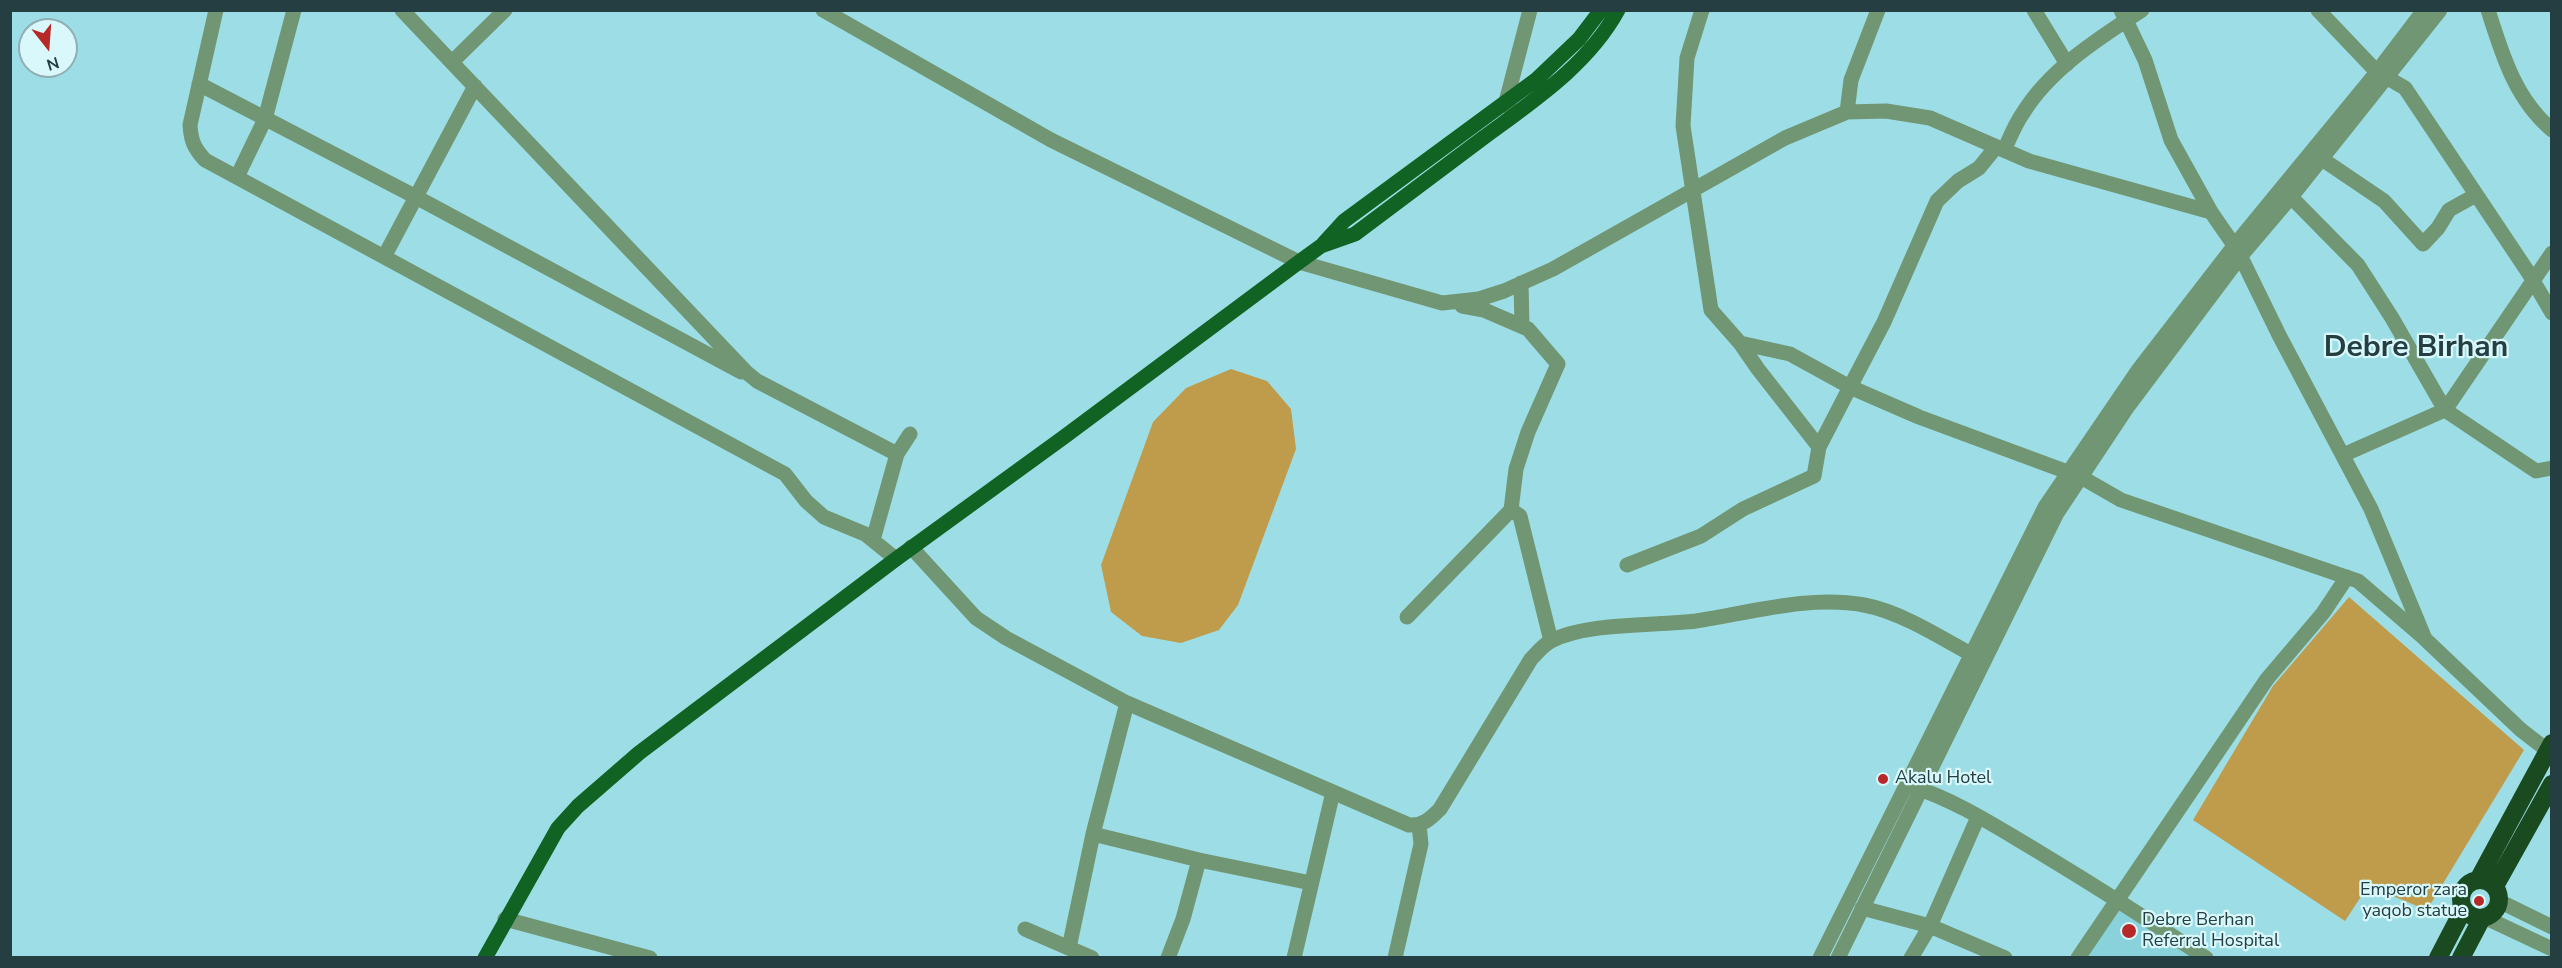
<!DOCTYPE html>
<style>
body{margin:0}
#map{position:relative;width:2562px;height:968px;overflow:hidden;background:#9ddee6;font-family:"Nunito Sans",sans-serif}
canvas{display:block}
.frame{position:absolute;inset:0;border:12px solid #243e42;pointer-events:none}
.north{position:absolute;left:18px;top:18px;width:60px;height:60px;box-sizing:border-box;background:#d9f8fc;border:2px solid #91aeb2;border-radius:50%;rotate:163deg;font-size:16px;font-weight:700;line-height:24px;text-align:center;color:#243e42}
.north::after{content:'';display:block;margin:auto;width:21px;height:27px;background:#b72828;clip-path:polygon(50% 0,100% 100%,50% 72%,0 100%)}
</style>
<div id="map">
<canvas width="2562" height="968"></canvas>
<div class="frame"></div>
<div class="north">N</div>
</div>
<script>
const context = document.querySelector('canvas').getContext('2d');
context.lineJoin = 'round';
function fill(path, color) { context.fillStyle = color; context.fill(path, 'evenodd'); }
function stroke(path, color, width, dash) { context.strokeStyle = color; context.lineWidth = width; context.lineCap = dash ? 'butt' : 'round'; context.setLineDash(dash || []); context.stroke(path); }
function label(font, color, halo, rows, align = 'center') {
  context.font = font + ' "Nunito Sans",sans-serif'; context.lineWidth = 4.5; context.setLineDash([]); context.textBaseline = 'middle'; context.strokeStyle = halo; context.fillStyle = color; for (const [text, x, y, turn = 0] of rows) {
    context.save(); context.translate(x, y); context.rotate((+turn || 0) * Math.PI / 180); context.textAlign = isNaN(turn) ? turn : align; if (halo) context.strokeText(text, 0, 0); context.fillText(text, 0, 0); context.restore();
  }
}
fill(new Path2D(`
 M2119,908L2193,958H2087Z`), '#89d2dc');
fill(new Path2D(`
 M1231,369L1267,381L1291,409L1296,449L1238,605L1219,630L1181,643L1142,636L1111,612L1101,565L1153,422L1186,388Z
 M2349,597L2524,750L2427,910L2368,886L2345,921L2193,820L2273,686Z`), '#bf9c4b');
stroke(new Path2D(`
 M216,10L190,125C191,141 194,148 205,160L785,474L806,501L824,517L865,534L896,559
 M402,10L746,372L757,381L897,454
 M823,10L1051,140L1299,262L1442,303L1479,299L1504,291L1553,269L1785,138L1847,112L1886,111L1930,118L2029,161L2211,212L2238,251L2279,335L2371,509L2425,639L2521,730L2547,750
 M1702,10L1687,58L1683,126L1711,310L1740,343L1790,354L1850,387L1819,447L1758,369L1740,343
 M2034,10L2067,64
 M2121,10L2145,60L2171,140L2211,212
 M2318,10L2377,72L2405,88L2528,272L2552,313
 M2488,10C2502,54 2515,99 2552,130
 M452,62L505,10
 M199,84L416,197L741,372
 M1510,108L1506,102L1530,10
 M1847,112L1851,80L1878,10
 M1996,147L1979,168L1958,181L1937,201L1884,322L1850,387L1919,417L2081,477L2121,500L2358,581L2423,637
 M2004,150C2010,138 2015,124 2023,113C2050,69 2099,38 2142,10
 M2322,159L2384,201L2423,244L2438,228L2449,210L2476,195
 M237,177L265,119L294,10
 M2291,197L2358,265L2392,318L2445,410L2552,253
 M384,257L475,86
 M1521,283L1522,326
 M2343,455L2445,410L2536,471L2552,468
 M1511,510L1520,516L1551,641
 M873,540L897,454L910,434
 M911,547L976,618L1006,638L1127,703L1409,825C1423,826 1430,819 1440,809L1531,659C1537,653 1543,645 1551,641C1587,622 1655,626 1696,621C1750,613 1808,595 1864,605C1903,612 1948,642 1983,661
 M1627,565L1701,536L1743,509L1814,476L1819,447
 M1407,617L1511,510L1516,469L1528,432L1558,364L1528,329L1484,310L1462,306
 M1911,786C1955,800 1995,826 2034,849C2092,884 2149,920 2206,958
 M1093,834L1199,860L1311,883
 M2499,901L2552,927
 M1862,908L1930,926L2005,958
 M2486,918L2552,949
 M505,919L650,958
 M1025,929L1092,958
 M1069,948L1093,834L1127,703
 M1168,958L1183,919L1199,860
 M1294,958L1333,792
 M1395,958L1421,844L1419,825
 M1820,958L2045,507L2139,369L2234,246L2377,72L2424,10
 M1838,958L2057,513L2126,409L2240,257L2291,197L2440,10
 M1911,958L1930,926L1978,817
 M2078,958L2267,679L2323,613L2347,577`), '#719673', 15);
stroke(new Path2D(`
 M1323,244L1344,221L1537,79L1579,39L1601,10
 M485,958L558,828L578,806L639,753L896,559L1064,437L1299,262L1321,246L1355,234C1398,202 1440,170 1483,138C1533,101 1588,65 1618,10`), '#106322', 15);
stroke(new Path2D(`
 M2461 899a19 19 0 1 1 38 0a19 19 0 1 1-38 0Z
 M2478,880L2552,743
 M2495,886L2552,784
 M2438,958L2463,910
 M2461,958L2482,918`), '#194a20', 18);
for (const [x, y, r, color] of [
 [1883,779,6,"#b72828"],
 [2479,901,6,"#b72828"],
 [2129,931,8,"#b72828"]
]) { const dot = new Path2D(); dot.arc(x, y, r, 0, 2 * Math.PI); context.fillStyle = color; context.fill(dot); stroke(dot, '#d9f8fc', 2); }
label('18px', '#243e42', '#d9f8fc', [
 ["Akalu Hotel",1895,779],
 ["Emperor zara",2467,891,"right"],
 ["yaqob statue",2467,912,"right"],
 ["Debre Berhan",2142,921],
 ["Referral Hospital",2142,942]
], 'left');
label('bold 30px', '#243e42', '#d9f8fc', [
 ["Debre Birhan",2416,349]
]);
</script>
